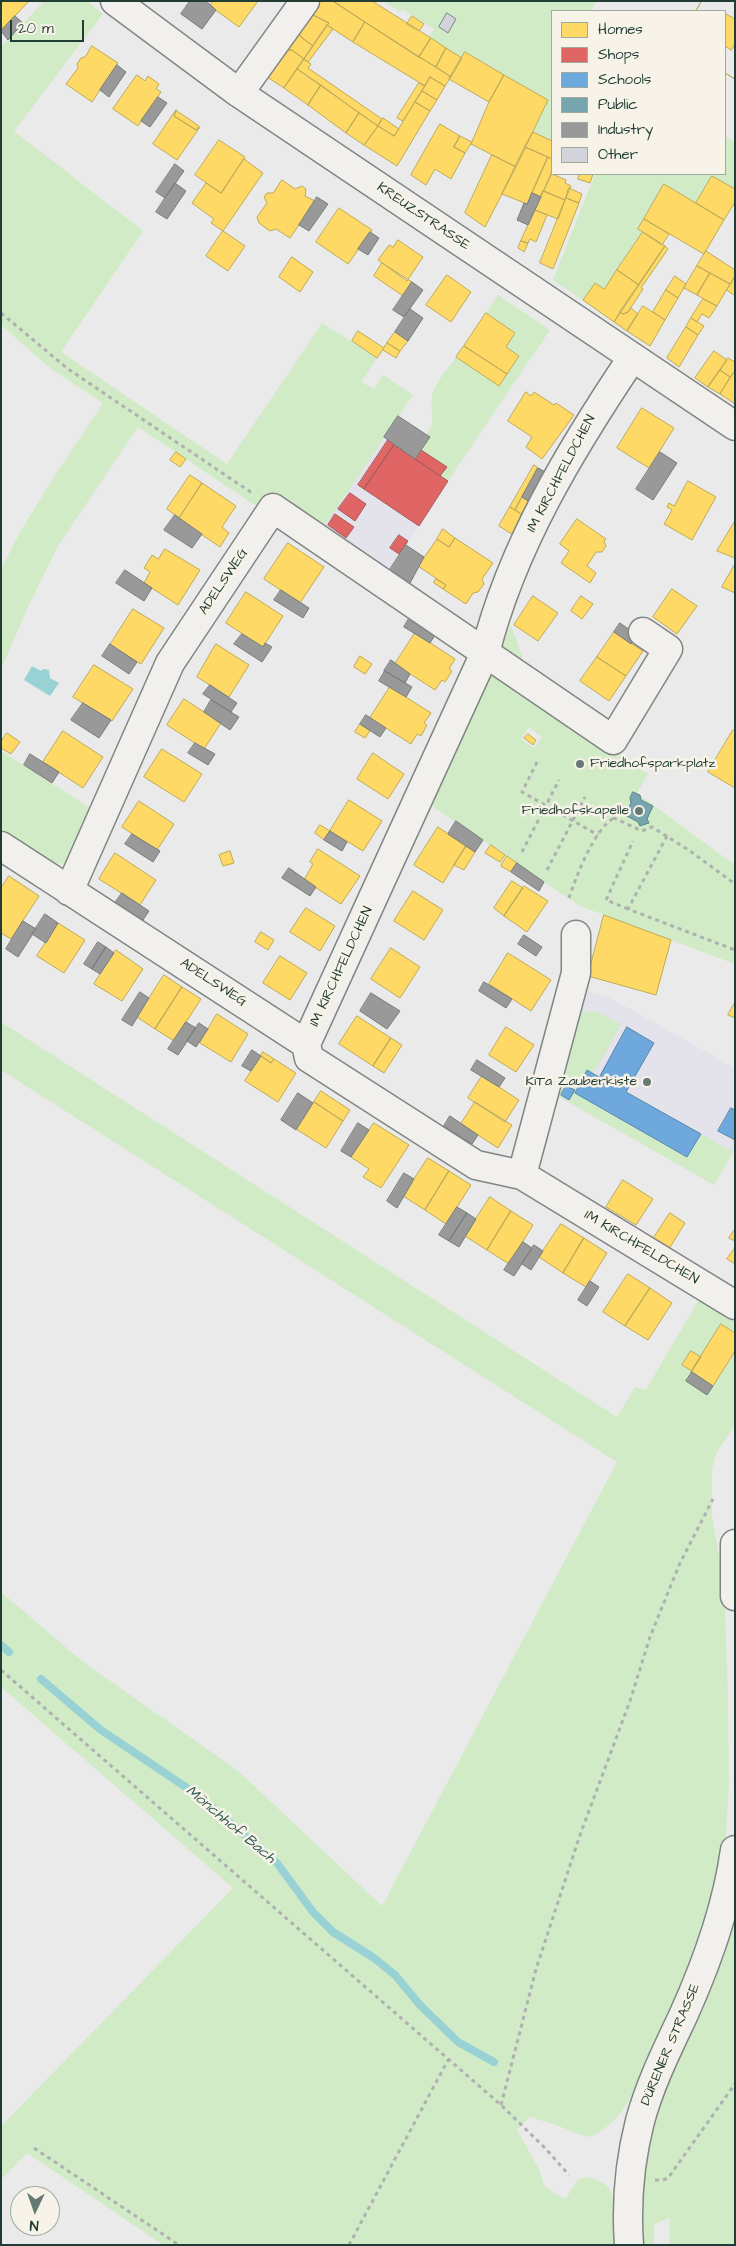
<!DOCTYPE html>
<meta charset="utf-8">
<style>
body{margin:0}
#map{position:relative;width:736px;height:2246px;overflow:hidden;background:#ebeaea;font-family:"Architects Daughter",sans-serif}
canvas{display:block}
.frame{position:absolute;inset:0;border:2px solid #1f3d34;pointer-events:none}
.legend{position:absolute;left:551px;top:10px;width:175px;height:165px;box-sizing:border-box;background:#f7f3e8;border:1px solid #a1aaa0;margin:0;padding:6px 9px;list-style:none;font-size:15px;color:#1f3d34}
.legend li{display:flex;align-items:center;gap:10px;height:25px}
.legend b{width:25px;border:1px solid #a1aaa0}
.north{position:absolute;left:10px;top:2186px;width:50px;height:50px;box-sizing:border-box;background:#f7f3e8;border:1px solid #a1aaa0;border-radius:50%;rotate:183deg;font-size:14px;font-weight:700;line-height:20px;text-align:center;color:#1f3d34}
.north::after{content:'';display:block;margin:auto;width:18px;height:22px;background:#667a74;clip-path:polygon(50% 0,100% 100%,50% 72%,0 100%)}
.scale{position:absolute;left:10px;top:20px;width:74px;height:22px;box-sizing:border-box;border:2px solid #1f3d34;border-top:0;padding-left:6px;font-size:15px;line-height:18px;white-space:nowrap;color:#1f3d34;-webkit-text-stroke:4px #f7f3e8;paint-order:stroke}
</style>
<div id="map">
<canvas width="736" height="2246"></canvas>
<div class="frame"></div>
<ul class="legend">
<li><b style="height:14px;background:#ffd966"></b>Homes</li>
<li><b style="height:14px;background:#e06666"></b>Shops</li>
<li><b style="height:14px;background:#6fa8dc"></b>Schools</li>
<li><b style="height:14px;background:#76a5af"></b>Public</li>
<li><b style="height:14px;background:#999"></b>Industry</li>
<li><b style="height:14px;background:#d2d3db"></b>Other</li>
</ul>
<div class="north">N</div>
<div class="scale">20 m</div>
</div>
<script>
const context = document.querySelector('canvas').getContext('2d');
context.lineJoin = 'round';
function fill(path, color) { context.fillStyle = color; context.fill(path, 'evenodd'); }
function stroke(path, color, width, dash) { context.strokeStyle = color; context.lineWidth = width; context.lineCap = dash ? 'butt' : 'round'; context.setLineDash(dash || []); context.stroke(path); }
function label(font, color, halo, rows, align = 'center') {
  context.font = font + ' "Architects Daughter",sans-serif'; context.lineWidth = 5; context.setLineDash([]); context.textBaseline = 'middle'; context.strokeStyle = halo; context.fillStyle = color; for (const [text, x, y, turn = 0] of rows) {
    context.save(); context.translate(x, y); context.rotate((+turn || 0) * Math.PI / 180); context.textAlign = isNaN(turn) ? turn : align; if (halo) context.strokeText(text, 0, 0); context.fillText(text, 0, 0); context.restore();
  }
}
fill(new Path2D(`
 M384,437L448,481L389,571L323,528Z
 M585,990L609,997L735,1068V1102L732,1108L735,1110V1150L714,1185L556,1095Z`), '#e4e3ec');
fill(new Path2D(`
 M44,1H87L103,14L14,131L143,231L61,352L227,464L322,323L377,358L361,382L374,389L383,375L413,395L323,528L270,493L259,508L138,427L58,546L27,609L1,670V569L20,532L53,478L103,403L51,369L1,325V47Z
 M382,1H597L591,11H552V141L533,132L548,100L466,53L462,58L429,37L434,29L402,9L400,12Z
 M725,136L735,142V189L712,176L696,203L664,184L638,228L642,233L604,289L595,283L583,300L553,280L595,174H725Z
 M498,295L550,330L448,481L415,459L430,437L426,435C438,419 429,414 432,398C433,384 448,369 456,357L499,386L519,356L506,347L515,333L486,313Z
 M511,625L537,700L648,774L637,793L735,865V964L580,906L430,805ZM529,727L542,737L534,748L521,739Z
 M1,751L92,809L68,864L52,863L1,830Z
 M579,1011L597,1012L621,1024L596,1070L594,1069L592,1073L587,1071L575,1093L687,1157L701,1134L733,1152L714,1185L556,1095Z
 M1,1022L617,1417L635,1387L646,1390L699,1299L735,1321V1425L717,1452L712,1469V1516L724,1584L728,1692L729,1785L726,1836L706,1930L638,2086C628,2105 611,2129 590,2137L580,2135L559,2126L530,2117L517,2130L539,2169L545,2187L565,2199L578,2180L585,2177C623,2181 616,2216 617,2245H163L27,2153L1,2180V2126L233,1888L1,1687V1592L82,1661L237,1770L382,1906L617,1462L1,1070Z
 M735,1905V2245H669L670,2218L654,2224V2245H640C638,2200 644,2155 655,2112Z`), '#d1ebc7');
fill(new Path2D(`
 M32,666L41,671L43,669L49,670L50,678L59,683L50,696L24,680Z`), '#99d2d5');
const homes = new Path2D(`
 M1,1H29L1,31Z
 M213,1H258L239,27L210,6Z
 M320,1H333L365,22L353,42L327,25L329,23L311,14Z
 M333,1H372L431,38L419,57Z
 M702,1H735V19L726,14L725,17V11H696Z
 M702,1H735V79L725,73V11H696Z
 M311,14L329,23L313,46L301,37L298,32Z
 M412,16L424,24L419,31L407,24Z
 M365,22L451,77L445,86L430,77L425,86L353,42Z
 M327,25L333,29L308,62L304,59Z
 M298,32L301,37L313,46L304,59L292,50H286Z
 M431,38L446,48L436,67L419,57Z
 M735,44V79L725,73V46L731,50Z
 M92,46L118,63L92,102L66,84L78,68L77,64L81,58L85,57Z
 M446,48L462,58L451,77L436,67Z
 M286,50H292L304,59L284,88L267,77Z
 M465,52L504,75L489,102L449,79Z
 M304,59L311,64L308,68L382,119L378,126L297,69Z
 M297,69L321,85L308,105L284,88Z
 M137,75L145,81L148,76L159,84L156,89L161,92L138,126L113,109Z
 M504,75L548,100L516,167L471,144L489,102Z
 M430,77L445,86L437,100L422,91Z
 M419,83L425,86L403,121L397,118Z
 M321,85L359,113L346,133L308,105Z
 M422,91L437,100L430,111L415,102Z
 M415,102L430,111L397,166L364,145L378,126L394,136Z
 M176,110L174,116L196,130L200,127L177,160L153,144Z
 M177,111L199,126L196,130L174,116Z
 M359,113L378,126L364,145L346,133Z
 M383,118L399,129L394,136L378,126Z
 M440,124L460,136L454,147L465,153L451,179L435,169L426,185L411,175Z
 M533,132L552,141V159L525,147Z
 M460,136L472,142L465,153L454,147Z
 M219,140L245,157L221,193L195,175Z
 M525,147L548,157L527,204L502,194Z
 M492,155L516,167L485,227L465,213Z
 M548,157L552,159V171L541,197L532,193Z
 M244,159L263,173L223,231L211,223L214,219L192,203L206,183L221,193Z
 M552,174L566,180L565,183L571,186L565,200L544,191Z
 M580,174H593L590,183L578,179Z
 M712,176L735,189V202L724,220L696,203Z
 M282,180L295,189L302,186L306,189L305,196L315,201L290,238L276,229L270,231L259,223L257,217L267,203L264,197L267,193H273Z
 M664,184L724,220L704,254L644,219Z
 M569,188L582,194L579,203L566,198Z
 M543,191L565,200L558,219L535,210Z
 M566,198L579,203L553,269L540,263Z
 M339,208L372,230L348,264L316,242Z
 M535,210L547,215L536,242L530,239L528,243L521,241Z
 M644,219L669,234L662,245L638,229Z
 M223,231L245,246L228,271L206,256Z
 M643,232L665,246L639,285L617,270Z
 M398,240L423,257L407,281L378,260L389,245L393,247Z
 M521,241L528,243L524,252L518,248Z
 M665,246L668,249L641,288L643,289L628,312L623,314L620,312Z
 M706,251L735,270V276L730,284L697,266Z
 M292,257L313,272L300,292L279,277Z
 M382,263L412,282L403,296L374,276Z
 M697,266L710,273L697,295L684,288Z
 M617,270L639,285L614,322L583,300L595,283L604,289Z
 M710,273L730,284L717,306L697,295Z
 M447,275L471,292L451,322L426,305Z
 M675,276L686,284L678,298L666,290Z
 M735,277V296L727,290Z
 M666,290L678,298L665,320L653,312Z
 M703,299L717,306L709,318L702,314L697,322L691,318Z
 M643,306L665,320L650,346L627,331Z
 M631,308L638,314L627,331L614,322L620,312L623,314L628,312Z
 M486,313L515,333L506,347L519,356L507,374L464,346Z
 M691,318L704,326L698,335L686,327Z
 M686,327L698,335L679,367L667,358Z
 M358,331L384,348L377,358L352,341Z
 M395,332L408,341L400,351L387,343Z
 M387,343L400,351L396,358L383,350Z
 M464,346L507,374L499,386L456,357Z
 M714,351L727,360L708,387L695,378Z
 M728,358L735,362V371L730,377L720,370Z
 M720,370L730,377L720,394L708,387Z
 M735,371V404L720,394Z
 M526,392L531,396L534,392L554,405L556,403L574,415L542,459L526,447L532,437L508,421Z
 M642,408L674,428L649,468L617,448Z
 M176,452L186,459L180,467L170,460Z
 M534,465L538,468L515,510L510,507Z
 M190,475L202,483L179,518L167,509Z
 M688,481L716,497L692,540L664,524L672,510L667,507L669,503L674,506Z
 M202,483L236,506L222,527L229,533L220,547L179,519Z
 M522,497L533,504L526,517L515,510Z
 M510,507L526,517L515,536L499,526Z
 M577,519L606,539L604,541L606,546L602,552H596L587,566L596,573L590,583L561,563L569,551L560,544Z
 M735,521V558L717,551Z
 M443,529L455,538L449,547L437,539Z
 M455,538L493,563L482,579L484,584L478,592L473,593L466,604L443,589L446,585L418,566L437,539L449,547Z
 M288,543L324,567L300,603L264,579Z
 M165,549L200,570L178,605L144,583L150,572L144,568L152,555L158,559Z
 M735,564V593L722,587Z
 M436,579L446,585L443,589L434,583Z
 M672,589L697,606L677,634L653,617Z
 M246,592L283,616L263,647L226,623Z
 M533,596L558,613L538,641L514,625Z
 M581,596L593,604L582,619L571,611Z
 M133,609L164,628L141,664L110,645Z
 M614,632L643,651L626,676L597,657Z
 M415,633L455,659L449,669L452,671L445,682L442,680L435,690L395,664Z
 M216,644L249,665L229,697L197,677Z
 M360,656L372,664L365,674L354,667Z
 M597,657L626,676L609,701L580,681Z
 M94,665L133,689L112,721L73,697Z
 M390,687L431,713L424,723L427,725L421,736L417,734L411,744L370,718Z
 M184,699L221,723L204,749L167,725Z
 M360,724L370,731L365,738L355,732Z
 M733,730L735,731V788L708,772Z
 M63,731L103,757L83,788L43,762Z
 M7,733L20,742L11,754L1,748V742Z
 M528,734L536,740L533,745L524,738Z
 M162,749L202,774L184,802L144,777Z
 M373,753L404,774L388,799L357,779Z
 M349,800L382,821L363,851L330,831Z
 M139,801L174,824L157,850L122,827Z
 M320,825L330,831L324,840L315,833Z
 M438,827L466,846L443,883L414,865Z
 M491,845L505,855L500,862L485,853Z
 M466,846L475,852L464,870L454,865Z
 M318,849L360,876L341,904L304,880L313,864L310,862Z
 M230,851L234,863L223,866L219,855Z
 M115,853L156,880L140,905L99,879Z
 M507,856L517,863L511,872L501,866Z
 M9,876L39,896L11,939L1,933V888Z
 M512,881L523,888L504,916L494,908Z
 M524,886L548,901L527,932L504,916Z
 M413,891L443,910L424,940L394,921Z
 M306,908L335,926L320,951L290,932Z
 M604,915L671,940L656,995L588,976Z
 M58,923L85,940L64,973L37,956Z
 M261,932L274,940L268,950L255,942Z
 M391,948L420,967L400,998L371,979Z
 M116,950L143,969L122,1001L94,984Z
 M508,953L551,980L531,1011L489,984Z
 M280,956L307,973L290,1000L263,983Z
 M164,975L182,987L155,1029L137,1017Z
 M182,987L201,999L174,1041L155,1029Z
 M735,1002V1018L728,1015Z
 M217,1014L248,1034L231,1062L200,1043Z
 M357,1016L391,1038L373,1066L339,1044Z
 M506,1027L534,1045L516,1072L489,1055Z
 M391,1038L402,1045L384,1073L373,1066Z
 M263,1052L274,1059L271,1063L261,1056Z
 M261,1056L271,1063L274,1059L296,1073L278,1102L245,1081Z
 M482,1076L519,1100L505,1122L468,1098Z
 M321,1091L350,1110L343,1121L314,1102Z
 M314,1102L343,1121L326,1148L296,1129Z
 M475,1102L512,1125L498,1148L461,1124Z
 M374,1123L409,1145L381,1188L363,1177L369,1169L351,1157Z
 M428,1158L449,1171L425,1210L403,1196Z
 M449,1171L471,1185L446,1224L425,1210Z
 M623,1180L653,1199L636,1225L606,1207Z
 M490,1197L511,1211L487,1250L465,1236Z
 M511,1211L533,1225L509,1264L487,1250Z
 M670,1213L685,1223L669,1249L653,1239Z
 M561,1224L584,1238L563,1273L539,1257Z
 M735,1229V1241L729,1238Z
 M584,1238L607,1253L586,1287L563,1273Z
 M735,1248V1264L727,1259Z
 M628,1274L650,1288L625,1326L603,1312Z
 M650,1288L672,1303L648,1340L625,1326Z
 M721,1324L735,1333V1351L713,1386L691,1372Z
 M691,1351L701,1357L692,1371L682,1365Z`);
fill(homes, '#ffd966');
stroke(homes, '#bcaa57', 1);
const shops = new Path2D(`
 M388,440L394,445L364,489L358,485Z
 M394,445L448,481L419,526L364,489Z
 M421,450L447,467L440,476L415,459Z
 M350,493L366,504L355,521L338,509Z
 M335,514L354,527L346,538L328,525Z
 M399,535L408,541L399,554L390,548Z`);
fill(shops, '#e06666');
stroke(shops, '#a65a57', 1);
const schools = new Path2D(`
 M627,1027L654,1043L626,1092L701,1134L687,1157L575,1093L587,1070L599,1077Z
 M566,1086L575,1090L569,1100L561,1095Z
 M731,1108L735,1110V1140L718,1131Z`);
fill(schools, '#6fa8dc');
stroke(schools, '#5788aa', 1);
const public = new Path2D(`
 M633,792L640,795L641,800L653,806L647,819L649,823L640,826L638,822L625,815L631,803L630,798Z`);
fill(public, '#76a5af');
stroke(public, '#5c868a', 1);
const industry = new Path2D(`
 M190,1H206L216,10L202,29L181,14Z
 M15,16L23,23L8,40L1,31Z
 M117,65L126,72L109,97L100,90Z
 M158,97L167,103L150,127L141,121Z
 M175,164L184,171L165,198L156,192Z
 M175,183L186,191L167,219L156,212Z
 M532,193L541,197L528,225L517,220L524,203L527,204Z
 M317,197L328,204L309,231L299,225Z
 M370,232L379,238L368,255L358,249Z
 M412,282L423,290L404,317L393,310Z
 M410,309L423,318L408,341L395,332Z
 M398,416L430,437L415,459L384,437Z
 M660,452L677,463L653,500L636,489Z
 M538,468L549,474L533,504L522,497Z
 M175,515L202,534L192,548L164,530Z
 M406,545L424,557L409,585L389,571Z
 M125,570L152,588L144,601L116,583Z
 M281,590L309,608L303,618L274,600Z
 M411,615L437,632L430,643L404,627Z
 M620,623L637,635L631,644L614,632Z
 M242,634L263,647L265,643L272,647L262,662L234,644Z
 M110,644L137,662L129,674L102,656Z
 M391,660L410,674L405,683L384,671Z
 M385,671L412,687L406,697L379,681Z
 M210,685L237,703L231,712L203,694Z
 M211,700L239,717L230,730L204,712Z
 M83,703L111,720L99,738L71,720Z
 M366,715L386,728L380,737L360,724Z
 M195,743L215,754L208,765L188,753Z
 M30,754L59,772L52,783L24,765Z
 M456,821L483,840L475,852L448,834Z
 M330,831L347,842L342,851L324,840Z
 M132,834L160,851L153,862L125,844Z
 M517,863L544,882L539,891L511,872Z
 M289,868L316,887L310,896L282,878Z
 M122,893L149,911L143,920L115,903Z
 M45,914L58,923L46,943L32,934Z
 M23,921L36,929L18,957L6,949Z
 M524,935L542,947L536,956L518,944Z
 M98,942L106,947L92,969L84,964Z
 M106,947L114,953L100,974L92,969Z
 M484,982L512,999L506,1008L479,991Z
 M140,992L149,998L132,1026L122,1020Z
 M371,993L400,1011L387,1029L360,1011Z
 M186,1022L196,1028L178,1055L168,1049Z
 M199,1023L208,1029L196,1047L187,1041Z
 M252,1050L261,1056L251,1071L242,1066Z
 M477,1060L505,1078L499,1087L471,1070Z
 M298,1093L313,1103L296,1130L281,1120Z
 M450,1116L478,1135L472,1144L444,1126Z
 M358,1123L369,1130L351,1157L341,1151Z
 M404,1173L414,1179L397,1208L387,1201Z
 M457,1207L467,1213L449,1241L439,1235Z
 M467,1213L476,1219L459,1247L449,1241Z
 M523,1242L532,1248L514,1276L504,1270Z
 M534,1245L543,1251L531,1270L522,1264Z
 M590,1281L599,1287L587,1306L578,1300Z
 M692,1372L713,1386L707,1395L686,1381Z`);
fill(industry, '#999');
stroke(industry, '#747d7b', 1);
stroke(new Path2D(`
 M1,1645L9,1652
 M41,1679L101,1730L199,1796L277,1863L313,1912L333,1932L374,1958L395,1975L420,2005L458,2042L494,2062`), '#99d2d5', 8);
const building = new Path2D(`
 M447,13L456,19L448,33L439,27Z`);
fill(building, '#d2d3db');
stroke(building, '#808584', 1);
const street = new Path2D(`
 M115,1L239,93L735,426
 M239,93L305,1
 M1,846L306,1044
 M69,891L170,663L273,508L613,740L668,649L643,632
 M576,935V973L522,1175L735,1305
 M522,1175L476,1165L309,1058L306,1044L485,653C512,546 571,449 632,358`);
const secondary = new Path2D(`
 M735,1544V1596
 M629,2245C626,2204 630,2160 640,2121C650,2084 667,2050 683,2016C707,1963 727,1908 735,1850`);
stroke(street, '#808584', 31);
stroke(secondary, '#808584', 31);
stroke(new Path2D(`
 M1,313L68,369L252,493
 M537,762L522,792L598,835
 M618,810L614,818L642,831L652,827L690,851L735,884
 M667,836L628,909L735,950
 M522,852L559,780
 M547,870L585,797
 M569,898C576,877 594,829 614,818
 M628,909L606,900L633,841
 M1,1670L501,2105L545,2148L569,2175
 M501,2105L536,1969L580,1835L630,1701L650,1637L680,1563L713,1499
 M34,2148L179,2245
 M655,2180H663L668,2178L735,2084
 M349,2245L448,2060`), '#afb1ae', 3, [4, 4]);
stroke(street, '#f1f0ed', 28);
stroke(secondary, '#f1f0ed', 28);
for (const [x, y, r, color] of [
 [580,764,5,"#667a74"],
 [639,811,5,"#667a74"],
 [647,1082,5,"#667a74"]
]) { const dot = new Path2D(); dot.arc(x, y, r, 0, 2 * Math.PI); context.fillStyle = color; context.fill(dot); stroke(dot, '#f7f3e8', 2); }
label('14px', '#1f3d34', '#f7f3e8', [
 ["KREUZSTRASSE",423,217,34],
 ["IM KIRCHFELDCHEN",562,474,-62],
 ["ADELSWEG",224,582,-56],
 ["IM KIRCHFELDCHEN",342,967,-65],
 ["ADELSWEG",213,983,33],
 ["IM KIRCHFELDCHEN",641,1248,31],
 ["DÜRENER STRASSE",671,2045,-67]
]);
label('14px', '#1f3d34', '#f7f3e8', [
 ["Friedhofsparkplatz",590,764,"left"],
 ["Friedhofskapelle",629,811],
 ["KiTa Zauberkiste",637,1082]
], 'right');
label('italic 15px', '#305952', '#f7f3e8', [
 ["Mönchhof Bach",230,1825,40]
]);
</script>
